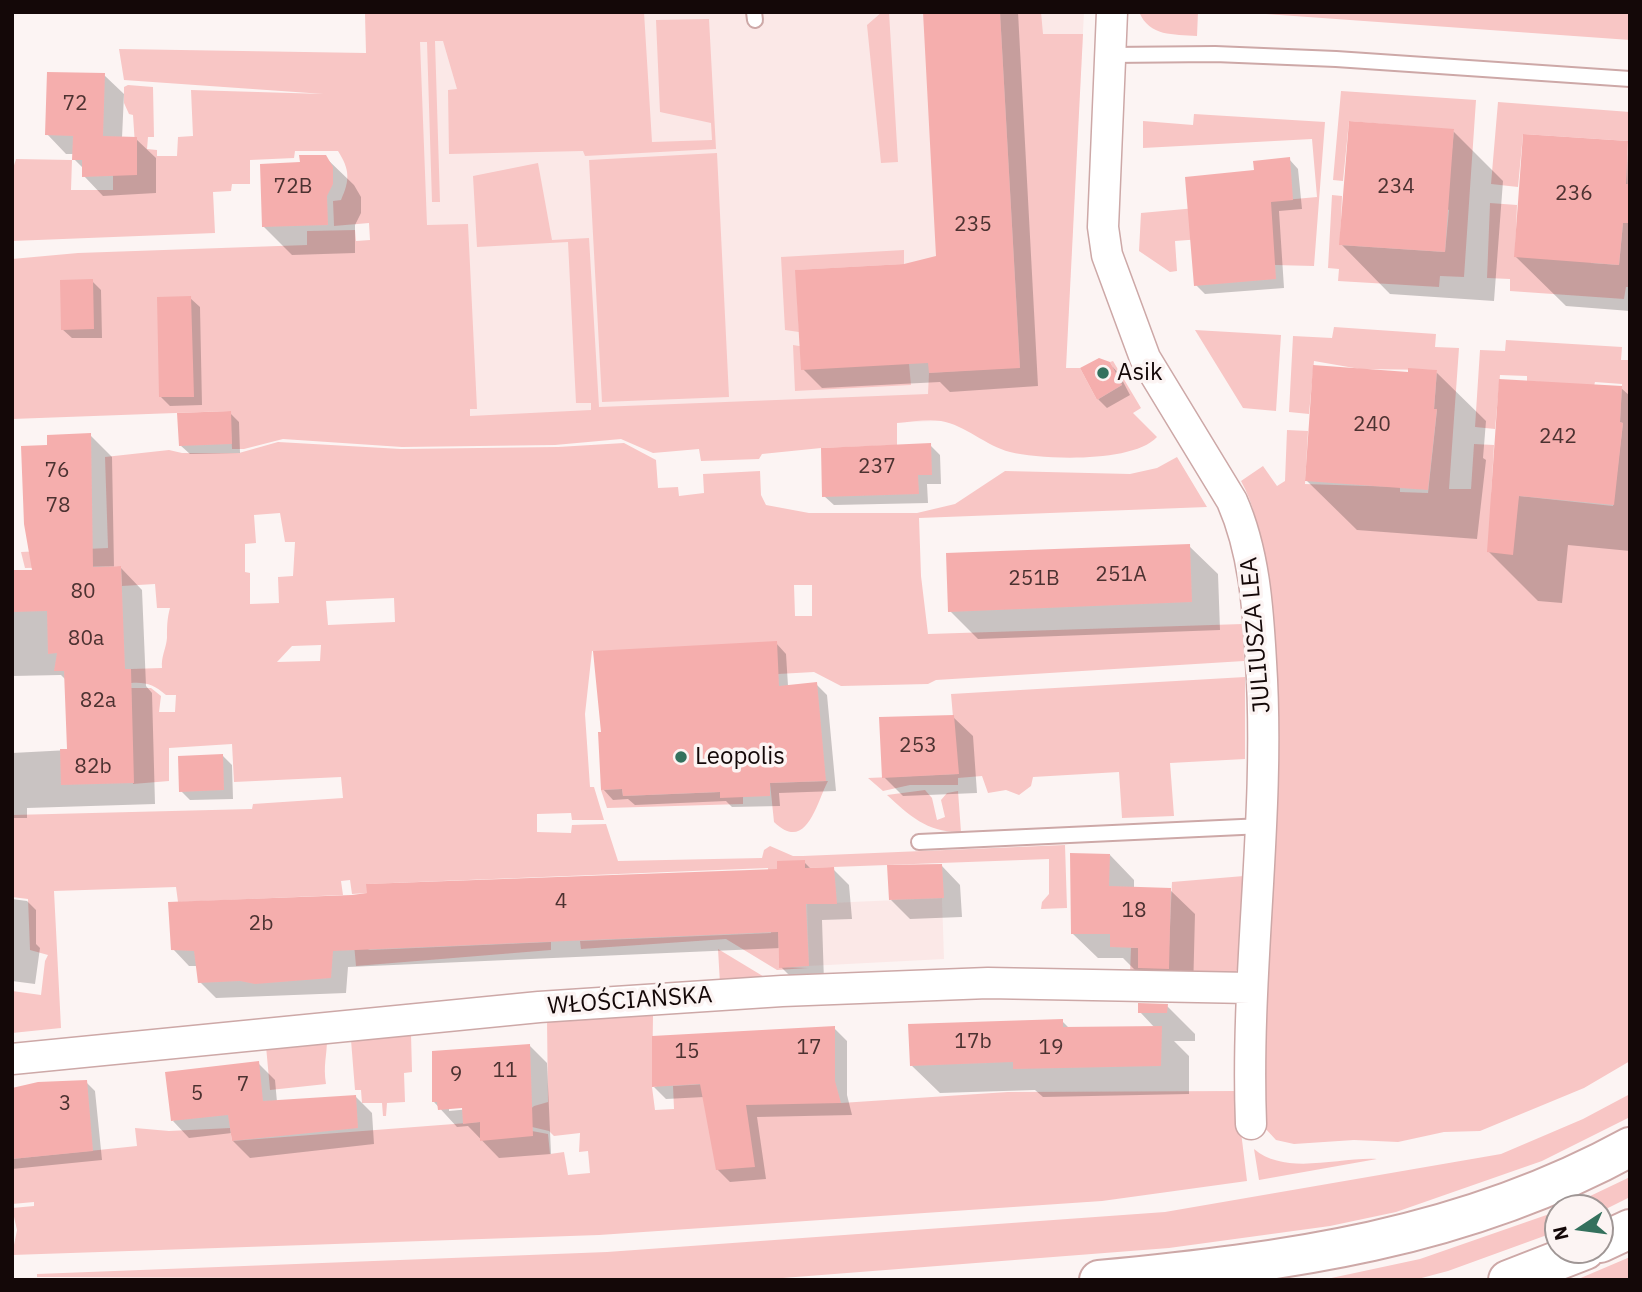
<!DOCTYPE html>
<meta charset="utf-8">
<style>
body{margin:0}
#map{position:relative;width:1642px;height:1292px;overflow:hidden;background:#fcf4f3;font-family:"IBM Plex Sans",sans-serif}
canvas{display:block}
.frame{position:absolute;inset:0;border:14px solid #140808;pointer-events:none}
.north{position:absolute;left:1544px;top:1194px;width:70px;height:70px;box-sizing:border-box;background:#fcf4f3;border:2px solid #9f9695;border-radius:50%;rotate:257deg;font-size:19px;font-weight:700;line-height:28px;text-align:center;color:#140808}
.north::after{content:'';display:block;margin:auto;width:24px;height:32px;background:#34715d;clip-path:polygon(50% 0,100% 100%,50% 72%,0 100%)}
</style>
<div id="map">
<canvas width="1642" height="1292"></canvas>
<div class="frame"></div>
<div class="north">N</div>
</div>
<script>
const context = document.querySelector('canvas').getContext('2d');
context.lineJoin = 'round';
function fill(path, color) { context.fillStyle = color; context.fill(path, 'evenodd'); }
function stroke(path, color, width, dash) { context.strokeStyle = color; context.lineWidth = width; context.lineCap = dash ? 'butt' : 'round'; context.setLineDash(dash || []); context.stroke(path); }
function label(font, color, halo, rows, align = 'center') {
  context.font = font + ' "IBM Plex Sans",sans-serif'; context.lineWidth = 7; context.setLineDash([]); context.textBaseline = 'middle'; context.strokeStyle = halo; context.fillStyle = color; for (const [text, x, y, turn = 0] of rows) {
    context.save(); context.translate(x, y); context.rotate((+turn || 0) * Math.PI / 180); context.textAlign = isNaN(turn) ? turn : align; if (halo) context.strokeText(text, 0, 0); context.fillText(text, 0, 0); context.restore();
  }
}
fill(new Path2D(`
 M365,12H1084L1063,416L380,443Z
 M942,898L944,959L809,966L807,904Z`), '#fbe8e7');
fill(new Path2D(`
 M365,12H644L652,142L712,140L711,123L660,112L656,20L709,19L716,149L585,156L583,151L449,154L448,90L457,89L443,41H435L440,202H432L427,42H420L427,225L468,224L477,409H470V416L591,410V403H576L568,242L477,247L473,176L538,163L552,240L589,238L599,407L928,394L929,373L1020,367L1000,12H1041L1043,34H1083L1066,368H1080L1097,400L1122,385L1110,362L1113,361L1141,408L1133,413L1157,437C1133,463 1043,460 1010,452C986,446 965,425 941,421C927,419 911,422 897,423V445L821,448L762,454L759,459L701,461L699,449L653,453L621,439L555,445L402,447L283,439L244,449H232L230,411L12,419V259L78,253L307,245V231L355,230L356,241L370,240L369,223L334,226L333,201L341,200C350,180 350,170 338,151H295L294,158L250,160V184H232L231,191L213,192L215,233L12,241V172L16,159L72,160L71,190H113V175H137L133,115L129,114L124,103V87L128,85L153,87L154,137H148L147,149L157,150V156H177L178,137L193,136L191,90L324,94L124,80L119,49L366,53Z
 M882,12H889L898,162L881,163L867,25Z
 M1139,12H1198L1197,36C1173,34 1150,37 1139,12Z
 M1238,12H1630V40Z
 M1341,91L1476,100L1464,277L1440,276L1439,287L1338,281L1339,269L1328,268L1332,195L1342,196L1340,245L1445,252L1449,210L1446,209L1454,130L1349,121L1343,181L1333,180Z
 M1498,102L1630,112V184H1626L1628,141L1523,134L1518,187L1491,184Z
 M1194,114L1325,122L1314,266L1275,265L1215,238L1175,241L1177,271L1170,272L1139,251L1141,213L1317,197L1312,139L1143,148V121L1193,125Z
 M717,153L729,397L602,402L589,160Z
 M1490,203L1517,205L1515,257L1592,256L1591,263L1619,265L1623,223H1628L1630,204V287H1626L1624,299L1510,291V279L1487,278Z
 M904,250V264L796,270L799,332L785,330L781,257Z
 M1334,327L1436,334L1435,347L1459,348L1449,489H1471L1474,444L1494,445L1491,498L1518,500L1519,496L1613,506L1623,423L1620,422L1622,384L1595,382L1594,386L1527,381V376L1500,375L1495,429L1475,427L1480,350L1505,351L1506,340L1622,347L1621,360H1630V1061L1584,1088L1480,1131L1444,1132L1398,1142L1354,1140L1294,1144L1276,1140L1264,1127C1260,1030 1272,934 1275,837C1278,766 1273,696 1268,625C1264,577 1265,525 1241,481L1263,466L1277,486L1285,481L1287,430L1308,431L1305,484L1400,487V492L1428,493L1437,410L1434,409L1437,370L1360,369L1314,361L1309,414L1289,412L1293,336L1332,338Z
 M1195,330L1281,335L1276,411L1243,408Z
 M793,345L909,364L911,385L795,391Z
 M278,442L401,449L558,447L624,443L656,460L658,488L678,487L679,496L704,493L703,474L760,471L761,495L766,505L809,513H917L955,504L1005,471L1130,474L1157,468L1177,457L1207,507L919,518L921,576L928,634L1243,624L1244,661L936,680L928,684L841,686L814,672L778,674L592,651L585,714L590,787H594L604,820H572L571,813L537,814V832L571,833L572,825L606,824L618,861L762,858L764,850L770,846L793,856H803L1065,845L1067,908L1041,909L1042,902L1049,894V859L806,868L769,893L768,868L367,884V893L352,894L350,880L341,881L343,895L178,902L176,887L54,891L61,1028L12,1033V991L41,995L45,961L48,955L30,950L28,899L12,897V815L252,809L253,804L343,798L341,777L234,782L232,744L169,748V781L133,784L131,688H151L161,696L159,712H175L176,695H166C154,685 147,682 131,683L130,669L162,668C161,656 166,649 167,638C167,627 167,619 170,608H157L155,584L122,586L121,566L25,568L21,552L108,548L105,457L169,450L182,453H239ZM280,513L285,542H295L293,576L278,577L279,603L250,604V573L245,572V544L256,543L254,515ZM794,585H812V616H795ZM394,598L395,622L328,625L326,601ZM321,645L320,661L277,662L292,646Z
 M1245,677V759L1170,763L1174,816L1122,818L1119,772L1033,777L1031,786L1019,795L1006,790L988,793L982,776L958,778V785H910L883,791L868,778L958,774L951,694Z
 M828,781C817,801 807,854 774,822L770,783Z
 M622,789L623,796L720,792V797H743V804L607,808L601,790Z
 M925,790L932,798L937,820L945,817L941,800L947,793L958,791L961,832C928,833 910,816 887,795Z
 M1244,876L1238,968L1233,977L1130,974L1131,948H1169L1172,882Z
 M771,910L807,911L778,914L779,967L809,968L777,970L726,939L581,949L580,941L771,933Z
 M551,942V950L356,966L354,944L370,950Z
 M718,949L771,981L720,984Z
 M650,1012L653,1016L652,1087L655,1110L674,1109L673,1086L724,1083L841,1103L1008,1092L1236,1091L1247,1181L1102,1201L599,1235L12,1255L17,1230L12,1208L34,1206V1202L12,1204V1159L137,1146L135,1128L169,1131L230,1128L232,1141L480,1122V1141L516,1128L548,1134L550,1154L564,1152L568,1175L590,1173L588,1151L579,1152L580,1133L554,1136L549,1131L515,1123L534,1106L548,1102L547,1020Z
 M411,1034L412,1072L404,1073L405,1102L387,1103L386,1116H383L382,1103H362L361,1090H355L351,1040Z
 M327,1039C327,1056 323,1065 326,1084L270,1090L266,1046Z
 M1630,1094V1117L1542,1161L1396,1212L1330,1226L1169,1248L757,1280L37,1277V1274L607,1252L1165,1212L1501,1154L1583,1119Z
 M1254,1149C1286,1176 1338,1157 1377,1159L1259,1180Z
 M1630,1177V1197L1600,1212V1208H1565Z
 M1558,1211V1231L1448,1271L1414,1280H1322L1420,1259Z
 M1630,1257V1280H1576Z`), '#f8c6c5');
fill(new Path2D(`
 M925,12H1018L1038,386L950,392L940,382L822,388L803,369L904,266L938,258Z
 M104,75L124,94L122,138L136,139L156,158V193L103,196L84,176V169L74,159V154H66L47,134Z
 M1453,131L1503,181L1494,301L1390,294L1341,244Z
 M1627,143L1630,311L1566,306L1516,257Z
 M325,157L354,185L361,197V213L355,225V253L292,255L263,226L301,164Z
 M1289,159L1298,169L1302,209L1279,211L1284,288L1205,294L1196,285L1256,172Z
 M92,281L101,290L102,338H72L62,329Z
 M190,298L200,307L202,405L170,406L161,397Z
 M1110,364L1119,374L1130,395L1107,408L1098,399Z
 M1436,372L1486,421L1483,458L1486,460L1477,539L1357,530L1307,481L1409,374Z
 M1501,381L1621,388L1630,396V551L1568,545L1562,603L1538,601L1489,552Z
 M230,413L239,422L240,453L190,454L180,445Z
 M90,435L112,457L114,568H121L142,590L146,686L152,693L155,804L27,808V818H12V753L69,750L66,680L61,675L12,676V572L34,571L49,447Z
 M930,445L940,455L941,484H927L928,503L834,505L824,496Z
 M1189,546L1218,574L1220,630L978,639L950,611Z
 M776,643L786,654L788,686L816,684L827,695L836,791L779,793L780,806L732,807L726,801L635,805L628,799L613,800L603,789Z
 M953,717L973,736L977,793L903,796L884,777Z
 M223,756L232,765L233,799L190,800L181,791Z
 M1110,855L1134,880V889L1170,890L1195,914L1193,993L1137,972L1123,958H1098L1073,934Z
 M804,862L812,870L833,869L849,885L852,919L822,920L824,982L797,983L781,967V948L348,967L346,993L216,998L200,982L198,966H189L173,949L352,897L779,871Z
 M941,865L960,885L962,917L910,919L891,900Z
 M12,899L27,901L36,910V944L40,948L35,984L12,981Z
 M1167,1006L1195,1034V1041H1174L1189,1056V1094L1043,1097L1035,1090L940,1093L911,1065L1062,1021L1070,1029L1155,1028L1140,1012Z
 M834,1028L847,1041V1095L852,1115L757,1117L766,1179L730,1182L717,1169L704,1097L666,1099L654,1087Z
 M529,1045L547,1063L551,1154L499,1158L468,1126L457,1127L434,1102ZM470,1106V1109L449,1111V1107Z
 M258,1063L275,1080L277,1102L355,1096L372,1113L374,1144L250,1158L233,1141L232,1133L189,1138L173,1121Z
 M86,1082L95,1091L102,1160L12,1169V1090Z`), '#0003');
fill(new Path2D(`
 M923,12H1000L1020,368L929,373L928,363L801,370L795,270L904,264L936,256Z
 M47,72L105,73L103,136L137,137V175L82,177V160H72L73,136L45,135Z
 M1349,121L1454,129L1445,252L1339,245Z
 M1523,134L1628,141L1626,184H1630V204L1628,223H1623L1619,265L1514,257Z
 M299,155H326L333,167V184L327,196L328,225L262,227L260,164L300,162Z
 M1290,157L1293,200L1271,202L1276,279L1194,286L1185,177L1254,170L1253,161Z
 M93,279L94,329L61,330L60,280Z
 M191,296L194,397H159L157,297Z
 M1099,358L1110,362L1122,385L1097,400L1080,368Z
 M1313,365L1408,372V368L1437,370L1434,409H1437L1428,490L1305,481Z
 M1499,379L1622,386L1620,422L1623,423L1614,505L1519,496L1513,555L1487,552Z
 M231,411L232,444L179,446L177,413Z
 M91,433L93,567L121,566L125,669H131L134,783L61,785L60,749H67L64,671H54L57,653L48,654L47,611L12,612V570H32L24,524L21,446L47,445V435Z
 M931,443L932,475H918L919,494L822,497L821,448Z
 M1190,544L1192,602L948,612L946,553Z
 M777,641L779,686L817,682L826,781L770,783V796L720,798V792L623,796L622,789L601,790L598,732H601L593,651Z
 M954,715L959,774L882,778L879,717Z
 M223,754L224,790L179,792L178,756Z
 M1070,853L1110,854L1109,886L1171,888L1169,969L1138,968V948L1110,947V934H1071Z
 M805,860V868L834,867L837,904H806L809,966L779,968L778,932L333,951L331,978L255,984L240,981L198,983L194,951L171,950L168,902L352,895L367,893L366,884L777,869V861Z
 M942,864L944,898L889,900L887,865Z
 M1138,1003L1168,1004L1167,1013H1138Z
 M1063,1019V1027L1162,1026L1161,1066L1013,1069V1062L910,1066L908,1024Z
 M835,1026V1081L841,1103L746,1105L755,1167L716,1170L700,1084L652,1087V1036Z
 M530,1044L533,1136L480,1141V1122L463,1124L462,1108L438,1110L437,1102H432V1051Z
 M259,1061L263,1101L356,1095L358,1128L232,1141L228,1115L171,1121L165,1072Z
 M87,1080L93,1151L12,1159V1088L38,1082Z`), '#f5aead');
const lane = new Path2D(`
 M754,12L755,20
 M1110,55L1215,54L1336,59L1630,79
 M919,842L1263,826`);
const street = new Path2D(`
 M1112,12L1103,227L1107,255L1145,358L1232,501C1254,551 1258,607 1261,662C1271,816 1245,969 1251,1124
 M12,1059L539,1007L782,991L988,983L1250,988`);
const secondary = new Path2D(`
 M1600,1243L1630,1229
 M1099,1280C1286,1262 1462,1239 1630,1147
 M1508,1280L1585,1250`);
stroke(lane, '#cda8a7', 18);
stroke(street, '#cda8a7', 33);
stroke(secondary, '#cda8a7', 42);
stroke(lane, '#fff', 14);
stroke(street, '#fff', 30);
stroke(secondary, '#fff', 38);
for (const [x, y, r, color] of [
 [1103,373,7,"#34715d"],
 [681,757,7,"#34715d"]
]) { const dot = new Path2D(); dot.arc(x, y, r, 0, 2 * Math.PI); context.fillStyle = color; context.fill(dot); stroke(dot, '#fcf4f3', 2.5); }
label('21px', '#4c3231', null, [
 ["72",75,104],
 ["72B",293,187],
 ["234",1396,187],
 ["236",1574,194],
 ["235",973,225],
 ["240",1372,425],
 ["242",1558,437],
 ["237",877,467],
 ["76",57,471],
 ["78",58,506],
 ["251A",1121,575],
 ["251B",1034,579],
 ["80",83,592],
 ["80a",86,639],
 ["82a",98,701],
 ["253",918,746],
 ["82b",93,767],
 ["4",561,902],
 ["18",1134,911],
 ["2b",261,924],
 ["17b",973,1042],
 ["17",809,1048],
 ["19",1051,1048],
 ["15",687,1052],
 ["11",505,1071],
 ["9",456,1075],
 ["7",243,1085],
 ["5",197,1094],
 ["3",65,1104]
]);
label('24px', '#140808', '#fcf4f3', [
 ["Asik",1117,373],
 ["Leopolis",695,757]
], 'left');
label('24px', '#140808', '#fcf4f3', [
 ["JULIUSZA LEA",1256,635,-95],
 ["WŁOŚCIAŃSKA",630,1001,-4]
]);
</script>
